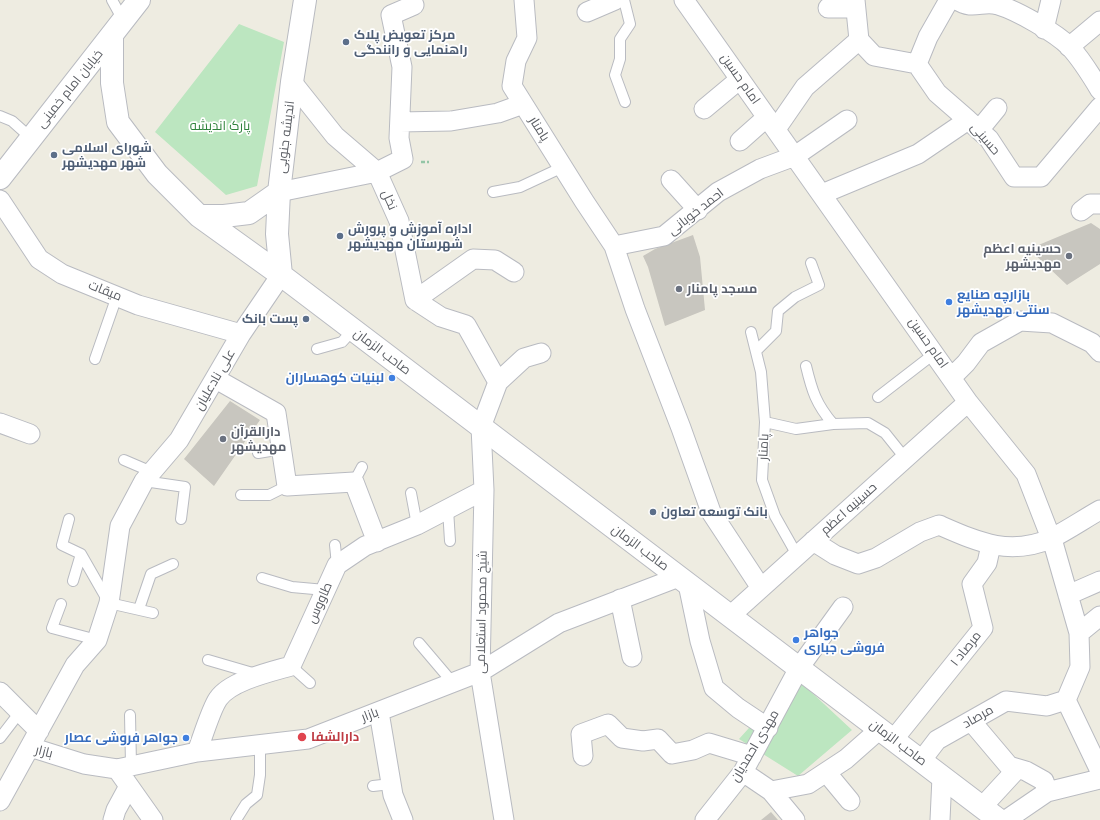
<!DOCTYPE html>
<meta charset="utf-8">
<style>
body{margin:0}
canvas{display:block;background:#eeece1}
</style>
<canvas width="1100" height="820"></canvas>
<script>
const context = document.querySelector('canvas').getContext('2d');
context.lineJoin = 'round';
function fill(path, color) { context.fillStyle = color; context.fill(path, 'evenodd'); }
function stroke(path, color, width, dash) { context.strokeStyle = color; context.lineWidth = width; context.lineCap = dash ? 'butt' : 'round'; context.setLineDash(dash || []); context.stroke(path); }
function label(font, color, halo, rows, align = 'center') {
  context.font = font + ' "Open Sans",Cairo,sans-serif'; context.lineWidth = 3.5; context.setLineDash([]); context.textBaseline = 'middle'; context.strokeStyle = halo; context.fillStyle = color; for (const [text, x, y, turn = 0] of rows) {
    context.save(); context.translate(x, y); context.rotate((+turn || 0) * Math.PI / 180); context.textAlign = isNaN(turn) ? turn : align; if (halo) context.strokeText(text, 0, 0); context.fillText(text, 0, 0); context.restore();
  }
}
fill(new Path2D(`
 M239,24L284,42L257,186L226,195L155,132Z
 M795,677L852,730L798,776L739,739Z`), '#bce6c0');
fill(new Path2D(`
 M1091,223L1100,229V264L1067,285L1029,249Z
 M693,235L700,257L705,310L665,326L648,267L643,256L655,249Z
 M230,401L260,420L214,486L184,459Z
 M771,812L778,820H761Z`), '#c8c6bf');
const service = new Path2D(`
 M112,0L123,20
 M624,0L630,24L620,39V59L615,75L625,102
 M0,116L12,121L31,138
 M493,192L520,187L563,167
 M751,332L761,372L765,422L762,480L775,516L797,555
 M317,349L342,342L353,330
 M756,351L776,331L778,311L795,297L819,285L811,263
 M95,359L117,296
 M806,366C812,391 816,404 833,424
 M878,397L935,353
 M765,422L796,429L833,424L868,423L885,433L905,458
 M258,453L282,449
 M124,460L152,472
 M144,481L185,487L181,519
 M354,482L362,467
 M411,493L417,525
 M241,495H269L287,486
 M448,509L450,541
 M69,519L62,545L81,554L109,603L153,613
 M335,545L337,565
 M262,578L292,587L325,590
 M73,581L81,554
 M61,604L52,628L97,640
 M139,609L151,574L173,564
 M419,643L453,683
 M208,660L256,674
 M291,666L310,683
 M130,715L131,765
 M0,738L20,712
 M373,786L391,784
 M236,820L246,804L257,795L260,775V744`);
const minor = new Path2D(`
 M524,0L527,38L516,61L512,86L584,201L614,246L635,309L681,428L711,512L761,588
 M684,0L968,402L1026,474L1054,546L1079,633L1080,667L1066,700L1047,706L1006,701L937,740L921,761
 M855,0L859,40L874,56L917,64
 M949,0L928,37L917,64L937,93L968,120
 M957,0C973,11 983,0 998,5C1018,11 1056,33 1070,47C1082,60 1091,75 1100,90
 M828,8H854
 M587,12L615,0
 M1044,29L1051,0
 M1069,47L1100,21
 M292,82L335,136L377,172L399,221L415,300L441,317L466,325L498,382
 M704,109L740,79
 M400,122L451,121L498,113L523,104
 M776,129L805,87L859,40
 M979,130L997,108
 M740,141L767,117
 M671,180L698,210
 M279,192L377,172L403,159L399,138L402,67L391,15L414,5
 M822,194L918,154L968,120L989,139L1014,177H1041L1100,107
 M0,200L39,259L62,274L138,305L241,334
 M1081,211L1090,204H1100
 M614,246L664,236L718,192L760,169L795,156L847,120
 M415,300L473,259L495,260L514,272
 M952,377L966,363L981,343L1020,321L1052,323L1092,343L1100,352
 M216,379L276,413L287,486L354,482L377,542
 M0,423L30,434
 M813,541L835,555L858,564L876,558L920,532L939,525C978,542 1010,557 1052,538C1068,530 1084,519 1100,510
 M688,584L700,641L714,688L738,708L768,728
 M1068,595L1100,581
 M620,599L632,657
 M730,616L968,402
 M1079,633L1100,616
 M0,692L39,731
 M1066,700L1100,771
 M379,712L393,795L403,820
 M971,721L1009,766L1026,771L1044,781L1047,792
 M893,740L983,628L972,584L987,563L991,545
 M30,747L84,764L117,769L197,752L308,739L480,672L559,623L679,577
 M197,752C202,739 211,709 218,699C230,681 270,672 291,666L337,565L365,546L417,525L484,490
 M583,756L581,734L608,724L622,738L643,741L658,739L672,754L693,750L709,743L752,756
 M117,769L153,820
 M743,772L771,791L795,820
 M826,772L850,801
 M771,791L808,784L846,759L880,729
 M0,801L75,665L97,640L109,603L120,526L144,481L179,440L241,334L281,275
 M982,807L1017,769
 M113,820L116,810L129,786
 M504,820L480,672L484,490L481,427L498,382L524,358L541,353
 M705,820L743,772L799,668L843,607
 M940,820L942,777
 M1006,820L1047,792L1100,779`);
const tertiary = new Path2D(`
 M112,36V83L118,122L157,174L199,216L281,275L999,820
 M0,178L139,0
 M199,216H224L249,213L279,192
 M281,275L277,234L279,192L292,82L305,0`);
stroke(service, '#b9bbc1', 12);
stroke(minor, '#b9bbc1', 21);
stroke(tertiary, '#b9bbc1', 24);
stroke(new Path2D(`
 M421,162H429`), '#94c5a6', 2.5, [4, 2]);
stroke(service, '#fff', 10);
stroke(minor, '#fff', 19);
stroke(tertiary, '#fff', 22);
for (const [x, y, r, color] of [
 [346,42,4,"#5c6f8a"],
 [54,155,4,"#5c6f8a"],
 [340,236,4,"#5c6f8a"],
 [1069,256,4,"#6b7280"],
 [679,289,4,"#6b7280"],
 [949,302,4,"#3f7fe0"],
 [306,319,4,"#5c6f8a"],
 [392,378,4,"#3f7fe0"],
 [223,439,4,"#6b7280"],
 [653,512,4,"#5c6f8a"],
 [796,640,4,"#3f7fe0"],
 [302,737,5,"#e0444e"],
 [186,738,4,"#3f7fe0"]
]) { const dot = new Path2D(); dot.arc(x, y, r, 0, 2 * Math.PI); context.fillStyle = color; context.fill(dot); stroke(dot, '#fff', 1.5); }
label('bold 13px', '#4e5e75', '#fff', [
 ["مرکز تعویض پلاک",354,35],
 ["راهنمایی و رانندگی",354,50],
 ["شورای اسلامی",62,148],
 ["شهر مهدیشهر",62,163],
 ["اداره آموزش و پرورش",348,229],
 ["شهرستان مهدیشهر",348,244],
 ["پست بانک",298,319,"right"],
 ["بانک توسعه تعاون",661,512]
], 'left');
label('13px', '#5a5d63', '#fff', [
 ["امام حسین",740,79,55],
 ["خیابان امام خمینی",70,89,-51],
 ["پامنار",539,129,58],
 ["اندیشه جنوبی",286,137,-83],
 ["حسینی",985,139,49],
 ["نخل",389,200,66],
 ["احمد خوبانی",696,212,-38],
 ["میقات",105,291,22],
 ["امام حسین",928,343,55],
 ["صاحب الزمان",382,352,37],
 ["علی نادعلیان",215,380,-60],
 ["پامنار",764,447,-87],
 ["حسینیه اعظم",849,509,-42],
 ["صاحب الزمان",640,548,37],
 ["طاووس",320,603,-66],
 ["شیخ محمود استعلامی",482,612,-89],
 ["مرصاد ۱",966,649,-51],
 ["بازار",370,715,-21],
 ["مرصاد",978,717,-30],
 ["صاحب الزمان",898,743,37],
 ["مهدی احمدیان",755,746,-59],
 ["بازار",44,752,14]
]);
label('13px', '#30833c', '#fff', [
 ["پارک اندیشه",220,126]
]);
label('bold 13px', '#5b616d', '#fff', [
 ["حسینیه اعظم",1061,249,"right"],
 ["مهدیشهر",1061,264,"right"],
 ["مسجد پامنار",687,289],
 ["دارالقرآن",231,432],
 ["مهدیشهر",231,447]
], 'left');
label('bold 13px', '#366cbe', '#fff', [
 ["بازارچه صنایع",957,295],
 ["سنتی مهدیشهر",957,310],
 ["لبنیات کوهساران",384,378,"right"],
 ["جواهر",804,633],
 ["فروشی جباری",804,648],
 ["جواهر فروشی عصار",178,738,"right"]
], 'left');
label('bold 13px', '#be3a42', '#fff', [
 ["دارالشفا",311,737]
], 'left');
</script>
